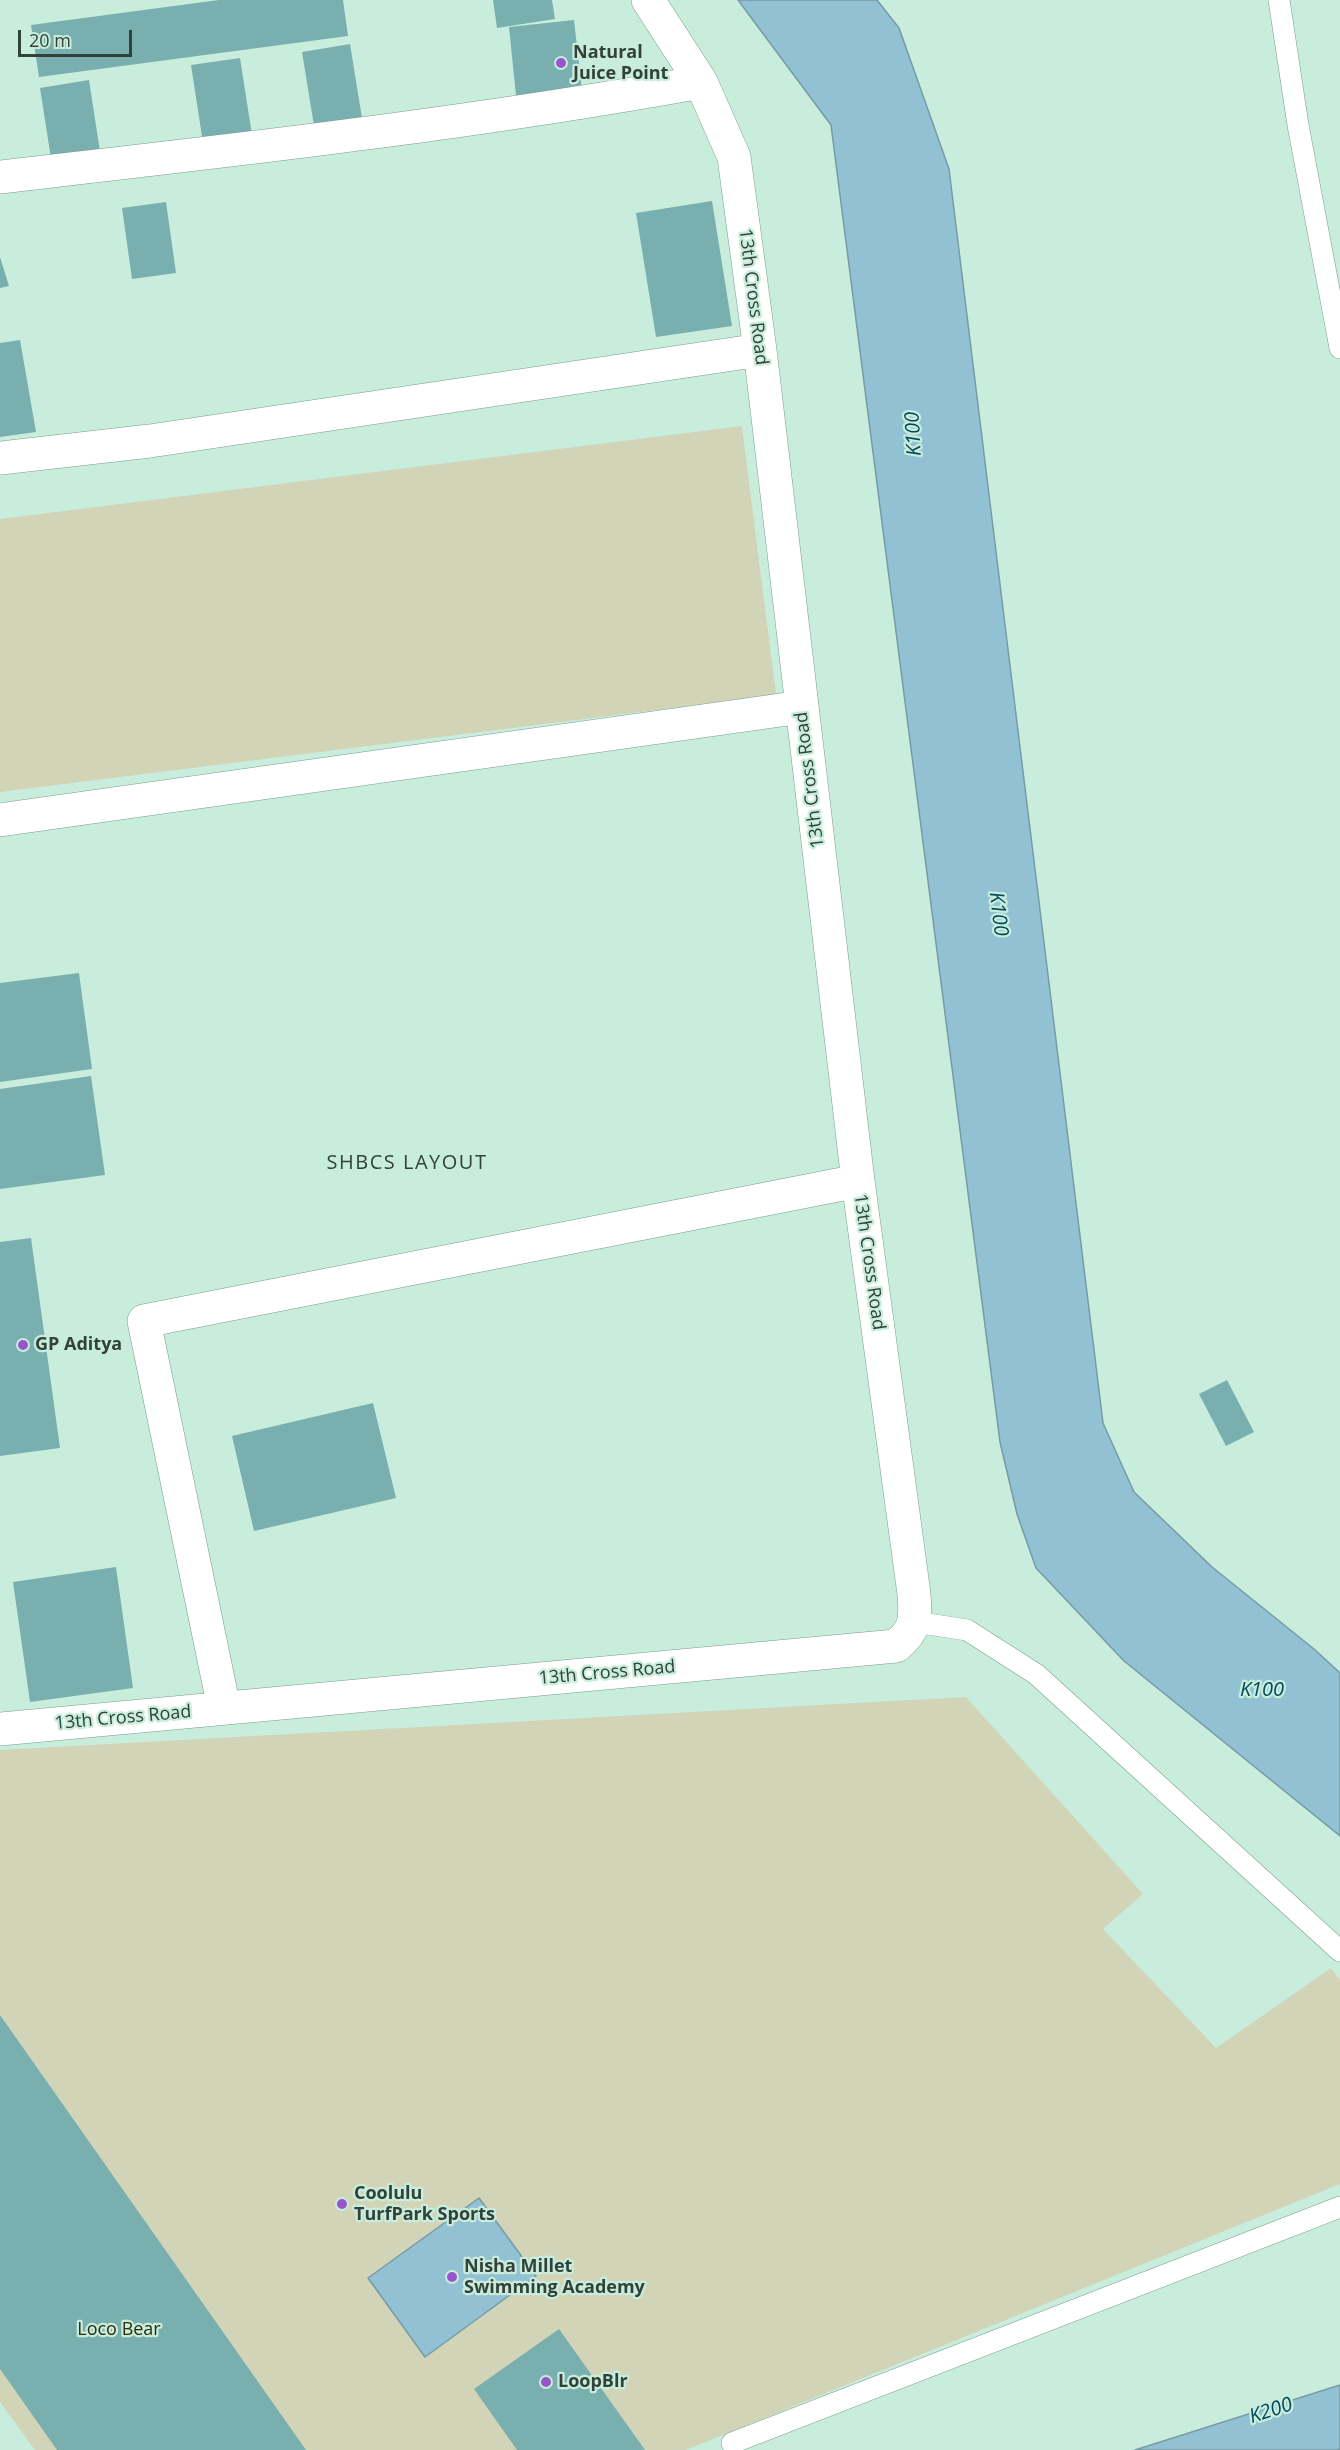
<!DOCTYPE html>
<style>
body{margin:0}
#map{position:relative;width:1340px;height:2450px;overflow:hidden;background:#c8eddc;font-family:"Open Sans",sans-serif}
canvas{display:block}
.scale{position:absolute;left:18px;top:30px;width:114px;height:27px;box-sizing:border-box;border:3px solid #32413a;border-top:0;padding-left:8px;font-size:18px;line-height:21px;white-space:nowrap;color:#32413a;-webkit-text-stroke:4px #c8eddc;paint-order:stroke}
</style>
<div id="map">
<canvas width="1340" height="2450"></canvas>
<div class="scale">20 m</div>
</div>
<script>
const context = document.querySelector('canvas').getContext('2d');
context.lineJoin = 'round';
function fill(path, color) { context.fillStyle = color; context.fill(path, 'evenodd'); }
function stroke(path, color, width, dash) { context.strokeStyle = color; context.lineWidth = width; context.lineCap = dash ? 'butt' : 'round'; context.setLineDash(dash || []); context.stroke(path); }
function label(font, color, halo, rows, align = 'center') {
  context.font = font + ' "Open Sans",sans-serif'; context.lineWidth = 4.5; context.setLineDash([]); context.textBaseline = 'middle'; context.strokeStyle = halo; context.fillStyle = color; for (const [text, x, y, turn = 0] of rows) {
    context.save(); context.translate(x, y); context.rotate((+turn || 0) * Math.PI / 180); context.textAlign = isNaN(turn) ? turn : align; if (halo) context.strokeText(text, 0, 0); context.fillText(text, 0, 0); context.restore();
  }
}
fill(new Path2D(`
 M742,426L776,695L0,792V519Z
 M966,1697L1143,1894L1103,1929L1216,2048L1331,1968L1340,1980V2184L686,2450H35L0,2402V1750Z`), '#d2d4b8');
const water = new Path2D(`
 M738,0H877L899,28L949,169L1103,1423L1134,1492L1212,1567L1314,1649L1340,1673V1836L1124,1661L1036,1568L1017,1514L1000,1442L831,125Z
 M479,2198L536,2276L425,2357L368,2278Z
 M1340,2385V2449L1336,2450H1135Z`);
fill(water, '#92c1d3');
stroke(water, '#759ba5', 1.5);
fill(new Path2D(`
 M219,0H343L348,36L39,77L31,25Z
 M493,0H552L555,19L497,28Z
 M574,20L583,99L517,106L509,27Z
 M350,44L362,118L314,126L302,52Z
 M240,58L252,135L203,143L191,65Z
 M89,80L101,158L52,165L40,88Z
 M712,201L732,326L656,337L636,213Z
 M166,202L176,273L132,279L122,208Z
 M0,257L9,286L0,288Z
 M20,340L36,432L0,437V343Z
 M79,973L92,1069L0,1082V983Z
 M91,1076L105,1175L0,1189V1089Z
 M31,1238L60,1448L0,1456V1242Z
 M1227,1380L1254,1432L1226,1446L1199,1394Z
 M373,1403L396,1498L254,1531L232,1436Z
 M116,1567L133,1688L30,1702L13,1582Z
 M0,2015L306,2450H57L0,2369Z
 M559,2329L645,2450H517L474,2389Z`), '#7aafaf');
const lane = new Path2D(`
 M1279,0L1298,125L1340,348
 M915,1622L967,1630L1036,1674L1340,1951
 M732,2443L1340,2207`);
const street = new Path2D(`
 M0,177C235,150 469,124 701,82
 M0,458L150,441L760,350
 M0,820L802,707
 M224,1708L144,1321L858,1181
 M0,1729L896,1646C916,1630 916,1618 914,1594L858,1181L760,350L734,157L701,82L648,0`);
stroke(lane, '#7a9d8e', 22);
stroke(street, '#7a9d8e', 34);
stroke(lane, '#fff', 21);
stroke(street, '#fff', 33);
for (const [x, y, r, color] of [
 [561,63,6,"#9856cb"],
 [23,1345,6,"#9856cb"],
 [342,2204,6,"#9856cb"],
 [452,2277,6,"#9856cb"],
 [546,2382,6,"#9856cb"]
]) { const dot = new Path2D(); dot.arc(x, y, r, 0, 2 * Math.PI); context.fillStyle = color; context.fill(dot); stroke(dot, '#c8eddc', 2); }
label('bold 18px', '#32413a', '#c8eddc', [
 ["Natural",573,53],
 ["Juice Point",573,74],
 ["GP Aditya",35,1345],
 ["Coolulu",354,2194],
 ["TurfPark Sports",354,2215],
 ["Nisha Millet",464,2267],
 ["Swimming Academy",464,2288],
 ["LoopBlr",558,2382]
], 'left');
label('18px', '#32413a', '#c8eddc', [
 ["13th Cross Road",753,297,83],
 ["13th Cross Road",810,780,-97],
 ["13th Cross Road",869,1262,82],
 ["13th Cross Road",607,1673,-5],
 ["13th Cross Road",123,1718,-5]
]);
label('18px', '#2d2d0b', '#c8eddc', [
 ["Loco Bear",119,2330]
]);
label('italic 20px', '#03495c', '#c8eddc', [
 ["K100",914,434,-93],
 ["K100",998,914,83],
 ["K100",1262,1690],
 ["K200",1271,2411,-18]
]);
context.letterSpacing = '1.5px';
label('20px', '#32413a', '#c8eddc', [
 ["SHBCS LAYOUT",407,1163]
]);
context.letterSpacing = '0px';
</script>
